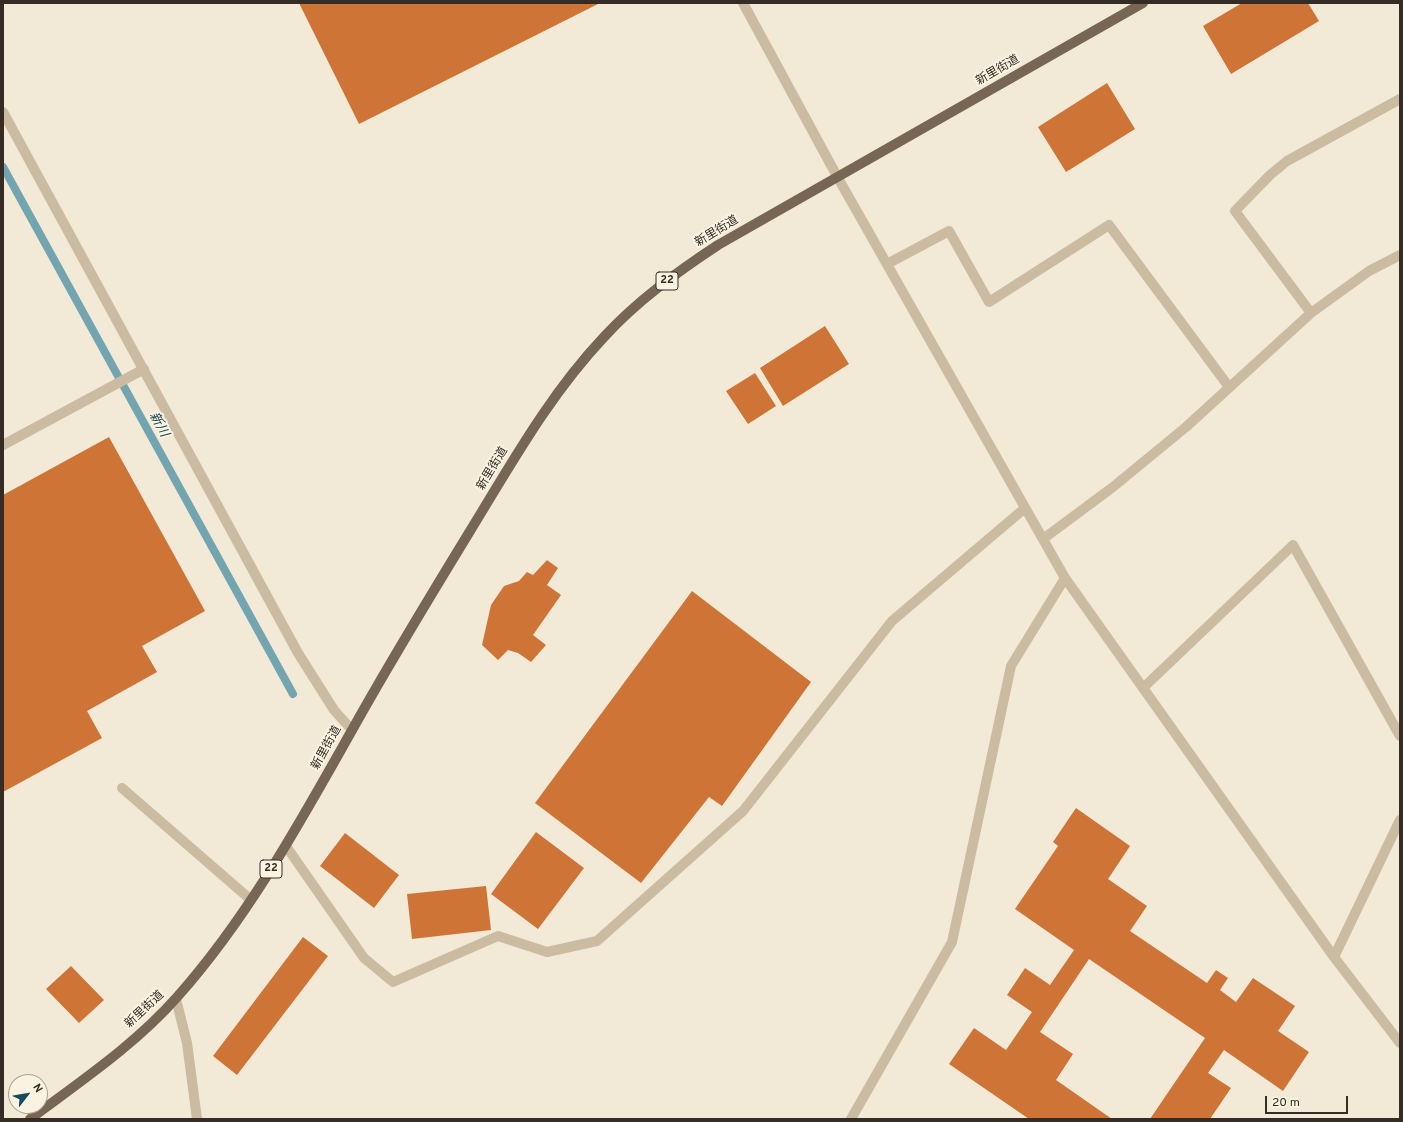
<!DOCTYPE html>
<meta charset="utf-8">
<style>
body{margin:0}
#map{position:relative;width:1403px;height:1122px;overflow:hidden;background:#f2ead6;font-family:Overpass,sans-serif}
canvas{display:block}
.frame{position:absolute;inset:0;border:4px solid #352c25;pointer-events:none}
.north{position:absolute;left:8px;top:1074px;width:40px;height:40px;box-sizing:border-box;background:#faf3e2;border:1px solid #aba396;border-radius:50%;rotate:59deg;font-size:11px;font-weight:700;line-height:16px;text-align:center;color:#352c25}
.north::after{content:'';display:block;margin:auto;width:14px;height:18px;background:#184a59;clip-path:polygon(50% 0,100% 100%,50% 72%,0 100%)}
.scale{position:absolute;left:1265px;top:1096px;width:83px;height:18px;box-sizing:border-box;border:2px solid #352c25;border-top:0;padding-left:5px;font-size:12px;line-height:14px;white-space:nowrap;color:#352c25;-webkit-text-stroke:3px #faf3e2;paint-order:stroke}
</style>
<div id="map">
<canvas width="1403" height="1122"></canvas>
<div class="frame"></div>
<div class="north">N</div>
<div class="scale">20 m</div>
</div>
<script>
const context = document.querySelector('canvas').getContext('2d');
context.lineJoin = 'round';
function stroke(path, color, width, dash) { context.strokeStyle = color; context.lineWidth = width; context.lineCap = dash ? 'butt' : 'round'; context.setLineDash(dash || []); context.stroke(path); }
function fill(path, color) { context.fillStyle = color; context.fill(path, 'evenodd'); }
function label(font, color, halo, rows, align = 'center') {
  context.font = font + ' Overpass,"Noto Sans JP",sans-serif'; context.lineWidth = 4; context.setLineDash([]); context.textBaseline = 'middle'; context.strokeStyle = halo; context.fillStyle = color; for (const [text, x, y, turn = 0] of rows) {
    context.save(); context.translate(x, y); context.rotate((+turn || 0) * Math.PI / 180); context.textAlign = isNaN(turn) ? turn : align; if (halo) context.strokeText(text, 0, 0); context.fillText(text, 0, 0); context.restore();
  }
}
stroke(new Path2D(`
 M3,167L293,694`), '#73a5b1', 8);
fill(new Path2D(`
 M299,3H600L359,124Z
 M1242,3H1308L1319,21L1231,74L1203,26Z
 M1107,83L1135,129L1066,172L1038,127Z
 M825,326L849,364L783,406L760,368Z
 M755,373L776,406L748,424L726,391Z
 M109,437L205,611L142,646L157,672L87,711L102,738L3,792V495Z
 M547,560L558,568L547,585L561,595L533,635L546,645L531,662L518,653L508,650L498,660L482,645L491,605L504,586L519,581L527,572L533,575Z
 M692,591L811,682L722,806L709,797L641,883L535,803Z
 M1076,808L1130,846L1108,879L1147,906L1130,931L1207,983L1216,970L1228,978L1220,990L1236,1002L1253,978L1295,1006L1278,1031L1309,1052L1283,1091L1224,1050L1208,1073L1231,1088L1210,1119H1150L1205,1038L1089,959L1040,1032L1073,1054L1056,1080L1112,1119H1029L949,1064L974,1028L1006,1050L1032,1012L1007,995L1025,968L1050,985L1074,950L1015,909L1058,846L1053,842Z
 M536,832L584,868L538,929L491,894Z
 M345,833L399,875L374,908L320,866Z
 M486,886L491,930L412,939L407,894Z
 M303,937L328,956L237,1075L213,1056Z
 M71,966L104,1000L79,1023L46,989Z`), '#cf7437');
stroke(new Path2D(`
 M3,445L144,369`), '#cbbba1', 10);
stroke(new Path2D(`
 M838,178L1065,578L1334,957L1400,1043
 M887,264L949,231L989,302L1109,225L1229,387
 M1311,313L1235,211L1270,175L1287,161L1400,99
 M1043,539L1113,487L1186,427L1311,313L1369,271L1400,255
 M1143,688L1293,545L1400,736
 M122,788L251,900
 M286,846L364,958L393,982L498,936L547,952L597,941L743,811L892,621L1025,508
 M1334,957L1400,820
 M851,1119L952,942L1011,666L1065,578`), '#cbbba1', 10);
stroke(new Path2D(`
 M743,3L838,178
 M3,112L298,653L334,710L352,730
 M176,999L187,1043L197,1119`), '#cbbba1', 10);
stroke(new Path2D(`
 M30,1119C81,1081 136,1044 178,996C248,917 299,824 351,732C392,658 437,585 481,513C518,452 554,390 604,337C637,301 677,272 718,245L1143,3`), '#786654', 10);
for (const [x, y, w] of [
 [667,281,22],
 [271,869,22]
]) { const box = new Path2D(); box.roundRect(x - w / 2, y - 9, w, 18, 3); context.fillStyle = '#faf3e2'; context.fill(box); stroke(box, '#352c25', 1); }
label('bold 11px', '#352c25', null, [
 ["22",667,281],
 ["22",271,869]
]);
label('12px', '#352c25', '#faf3e2', [
 ["新里街道",998,71,-30],
 ["新里街道",717,232,-31],
 ["新里街道",493,469,-59],
 ["新里街道",327,748,-61],
 ["新里街道",145,1010,-43]
]);
label('italic 13px', '#184a59', '#faf3e2', [
 ["新川",158,425,61]
]);
</script>
